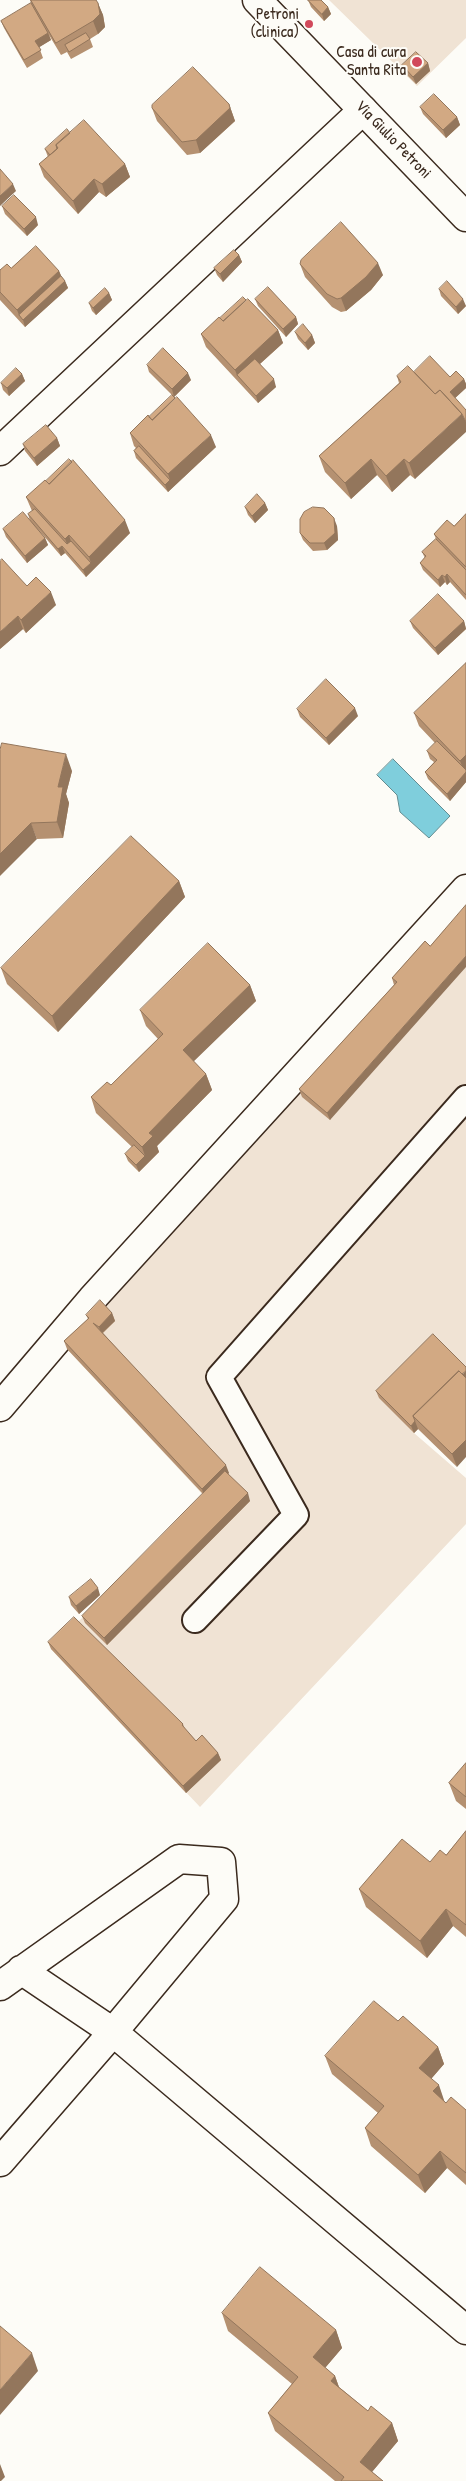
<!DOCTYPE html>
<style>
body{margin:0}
canvas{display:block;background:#fdfcf7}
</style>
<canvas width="466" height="2481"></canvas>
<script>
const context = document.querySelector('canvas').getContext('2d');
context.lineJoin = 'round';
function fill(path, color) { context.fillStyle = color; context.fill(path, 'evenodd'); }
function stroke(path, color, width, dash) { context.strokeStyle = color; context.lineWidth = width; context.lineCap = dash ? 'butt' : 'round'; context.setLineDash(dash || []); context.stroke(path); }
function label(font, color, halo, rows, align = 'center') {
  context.font = font + ' "Patrick Hand",sans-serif'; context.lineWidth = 4; context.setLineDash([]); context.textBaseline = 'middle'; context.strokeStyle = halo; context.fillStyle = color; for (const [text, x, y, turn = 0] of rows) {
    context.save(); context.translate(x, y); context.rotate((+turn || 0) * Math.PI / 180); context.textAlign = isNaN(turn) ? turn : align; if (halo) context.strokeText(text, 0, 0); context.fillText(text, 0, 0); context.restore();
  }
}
fill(new Path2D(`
 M329,0H466V38L417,86Z
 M466,910V1381L414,1433L466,1478V1524L200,1807L51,1649L204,1496L67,1349Z`), '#f0e3d4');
const water = new Path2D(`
 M393,759L450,816L429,838L400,812L397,795L377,775Z`);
fill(water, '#7fcedc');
stroke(water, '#648c90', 1);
const lane = new Path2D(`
 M195,1620L296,1515L219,1377L466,1098`);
const street = new Path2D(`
 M0,451L363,110
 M0,1407L92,1299L466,889
 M21,1970L113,2032L466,2330
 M0,1986L179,1859L221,1862L224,1899L113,2032L0,2162`);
const secondary = new Path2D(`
 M257,0L466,217`);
stroke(lane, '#3b2a1e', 28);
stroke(street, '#3b2a1e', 31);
stroke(secondary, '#3b2a1e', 31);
stroke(lane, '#fdfcf7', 24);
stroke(street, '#fdfcf7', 28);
stroke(secondary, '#fdfcf7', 28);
fill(new Path2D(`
 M30,0H96L103,15L105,27L98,34L90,39L93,47L71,59L67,52L61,55L49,35L51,40L39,47L43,58L27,68L4,28L1,21L31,3Z
 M308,0L328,7L331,14L324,21L311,7Z
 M428,63L430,71L416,84L404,72L402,65Z
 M229,104L235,121L200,153L187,155L157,121L152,108Z
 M420,107L457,117L460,125L446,138L423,114Z
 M70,133L125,164L130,177L106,197L99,192L78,214L44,177L39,164L48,157L45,149Z
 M2,206L38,225L27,236L5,214Z
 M239,255L242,262L223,282L217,275L214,268Z
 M300,264L383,275L371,290L346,311L341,312L332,307L305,277Z
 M11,268L59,271L61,276L65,281L68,288L25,327L0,300V270Z
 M439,289L466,306L458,314L441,296Z
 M109,293L112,300L96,315L92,311L89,303Z
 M255,299L296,317L298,324L286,337L258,306Z
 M220,318L278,330L283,343L260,364L276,387L258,403L206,347L201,334Z
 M295,332L312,335L315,343L308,350L298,339Z
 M147,365L191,380L174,397L149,372Z
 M414,372L464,379L466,384V388L455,398L415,479L410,475L392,492L377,475L351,499L325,472L319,456L399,383L397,376Z
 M22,374L25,381L9,396L3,390L1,383Z
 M149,417L216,447L168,492L136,458L134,451L136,448L134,446L130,433Z
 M57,438L60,446L37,466L25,451L23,444Z
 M46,481L130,533L86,577L65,553L61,556L37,528L45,538L48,545L27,563L6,537L3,529L30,521L28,514L32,511L26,497Z
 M265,503L268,510L255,523L248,515L245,507Z
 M466,514V600L450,582L447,585L445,582L440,587L423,570L420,563L425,558L422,552L436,539L434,534L454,526Z
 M337,526L338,540L327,550L313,551L303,540L300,533Z
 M27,586L56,605L26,633L23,629L0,649Z
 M410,621H464L466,629L438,655L413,628Z
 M466,663V782L450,801L428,779L425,772L434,762L430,759L427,751L435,743L419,726L414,713Z
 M297,709L358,716L329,745L300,717Z
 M0,750L72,771L66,794L69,803L63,838L37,839Z
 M179,881L185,897L58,1032L7,984L1,968Z
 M425,941L330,1120L302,1097L299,1089L394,985L392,978Z
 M250,985L256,1001L193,1061L206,1074L212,1090L157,1146L159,1152L139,1172L128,1161L125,1154L132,1147L96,1113L91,1097L111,1085L158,1039L146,1026L140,1010Z
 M112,1313L115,1321L103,1333L229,1473L228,1474L250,1501L107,1645L85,1623L82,1616L203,1494L67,1349L64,1341L88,1319L86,1315Z
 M433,1334L457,1467L418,1429L414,1433L379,1398L376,1391Z
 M100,1595L79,1614L71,1605L69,1597Z
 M48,1642L183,1724L185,1729L196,1741L218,1753L221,1760L186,1793L51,1649Z
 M466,1763V1809L456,1801L449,1783Z
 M466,1831V1937L453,1926L427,1958L366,1907L359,1889L430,1862L446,1855Z
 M398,2021L438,2047L444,2064L431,2079L444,2101L446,2103L466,2110V2185L447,2168L425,2193L371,2146L365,2128L378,2113L332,2074L325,2056Z
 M222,2313L336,2330L342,2348L325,2368L335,2376L339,2387L368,2411L392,2423L398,2441L372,2472L383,2481H335L275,2431L268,2413L292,2384L228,2331Z`), '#b59171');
fill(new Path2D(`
 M98,3L103,15L105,27L98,34L93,21Z
 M328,7L331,14L324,21L322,14Z
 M48,33L51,40L38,48L35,41Z
 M428,63L430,71L416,84L413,77Z
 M229,104L235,121L200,153L196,140Z
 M457,117L460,125L446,138L443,130Z
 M125,164L130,177L106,197L102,184Z
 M94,179L99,192L78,214L73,201Z
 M13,184L16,191L0,206V196Z
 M36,217L38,225L27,236L24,229Z
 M239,255L242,262L223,282L220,274Z
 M378,263L383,275L371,290L346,311L341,298Z
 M59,271L64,282L65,281L68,288L25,327L23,320L19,315L17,310Z
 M109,293L112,300L96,315L93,308Z
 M463,299L466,306L458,314L456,307Z
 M296,317L298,324L286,337L283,329Z
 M278,330L283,343L242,380L237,375L235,370Z
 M312,335L315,343L308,350L305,343Z
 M188,373L191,380L174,397L172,389Z
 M22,374L25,381L9,396L7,388Z
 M274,379L276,387L258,403L256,396Z
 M464,379L466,384V388L453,400L450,392Z
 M462,414L466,422V432L415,479L409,463Z
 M211,435L216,447L168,492L165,485L170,480L168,474Z
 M57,438L60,446L37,466L34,458Z
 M371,459L377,475L351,499L345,483Z
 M404,459L410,475L392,492L386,476Z
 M265,503L268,510L255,523L252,516Z
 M334,518L337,526L338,540L327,550L324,543Z
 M125,520L130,533L86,577L83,570L91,563L89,557Z
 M69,535L73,548L70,551L65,539Z
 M45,538L48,545L27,563L25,556Z
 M62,546L65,553L61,556L58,549Z
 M447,574L450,582L447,585L445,577Z
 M442,575L445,582L440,587L438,580Z
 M51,592L56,605L26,633L21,620Z
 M18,616L23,629L0,649V632Z
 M464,621L466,629L438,655L435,648Z
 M355,708L358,716L329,745L326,738Z
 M66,754L72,771L66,794L69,803L63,838L57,822L58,787Z
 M466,755V782L450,801L447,794L465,773L460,761Z
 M31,823L37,839L0,876V854Z
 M179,881L185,897L58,1032L52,1016Z
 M466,956V967L330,1120L327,1113Z
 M250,985L256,1001L189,1066L183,1050Z
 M206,1074L212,1090L157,1146L159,1152L139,1172L136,1165L145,1156L142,1147L149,1133Z
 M112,1313L115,1321L101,1334L99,1327Z
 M466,1371V1381L417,1420Z
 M415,1421L418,1429L414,1433L411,1426Z
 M466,1440V1457L457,1467L452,1454Z
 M226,1465L229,1473L204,1496L202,1489Z
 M248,1493L250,1501L107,1645L104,1638Z
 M98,1588L100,1595L79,1614L76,1606Z
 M218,1753L221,1760L186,1793L183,1786Z
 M446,1909L453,1926L427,1958L420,1941Z
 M438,2047L444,2064L425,2086L419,2068Z
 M439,2085L445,2103L433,2091Z
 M440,2151L447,2168L425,2193L418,2175Z
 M336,2330L342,2348L319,2375L313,2357Z
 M32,2353L38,2371L0,2415V2390Z
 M335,2376L341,2393L331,2381Z
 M392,2423L398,2441L366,2479L360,2462Z
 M0,2464L5,2477L1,2481H0Z`), '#93765c');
const building = new Path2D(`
 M31,0H96L98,3L100,14L93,21L56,43Z
 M308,0H321L328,7L322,14Z
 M31,3L48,33L35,41L41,50L24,60L1,21Z
 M86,33L90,39L69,52L65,45Z
 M416,52L428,63L413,77L402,65Z
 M193,67L229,104L230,108L196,140L182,142L152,108V105Z
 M434,94L457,117L443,130L420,107Z
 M84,120L125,164L102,184L94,179L73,201L39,164L58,148L56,145Z
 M67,129L70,133L56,145L57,149L50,155L45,149Z
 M0,169L13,184L0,196Z
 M14,195L36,217L24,229L2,206Z
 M341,222L378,263L366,277L341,298L337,299L327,294L300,264L301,260Z
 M36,246L59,271L17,310L0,292V270L7,264L11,268Z
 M234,250L239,255L220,274L214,268Z
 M61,276L65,281L23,320L19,315Z
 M447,281L463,299L456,307L439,289Z
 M268,287L296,317L283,329L255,299Z
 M105,288L109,293L93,308L89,303Z
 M243,297L246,300L223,321L220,318Z
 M248,299L278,330L235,370L201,334L219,317L223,321Z
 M303,324L312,335L305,343L295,332Z
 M163,348L188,373L172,389L147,365Z
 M430,356L450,377L456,371L464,379L450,392L466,410V422L462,414L440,390L435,394L414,372Z
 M255,359L274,379L256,396L237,375Z
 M408,366L435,394L440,390L462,414L409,463L404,459L386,476L371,459L345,483L319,456L401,382L397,376Z
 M16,368L22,374L7,388L1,383Z
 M172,395L175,398L152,420L149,417Z
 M177,397L211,435L168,474L130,433L148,415L152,420Z
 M46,425L57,438L34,458L23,444Z
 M139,446L170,480L165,485L134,451Z
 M69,459L72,462L49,484L46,481Z
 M73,460L125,520L89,557L69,535L65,539L26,497L45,480L49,484Z
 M257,494L265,503L252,516L245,507Z
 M313,507L324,508L334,518L335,533L324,543H310L300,533V519L304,512Z
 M35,509L67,544L71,541L91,563L83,570L62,546L58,549L28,514Z
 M23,512L45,538L25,556L3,529Z
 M466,514V567L434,534L447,520L454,526Z
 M436,539L466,570V595L447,574L445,577L442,575L438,580L420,563L426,556L422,552Z
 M2,559L27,586L36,577L51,592L21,620L18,616L0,632V561Z
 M438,594L464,621L435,648L410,621Z
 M466,663V755L460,761L414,713Z
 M326,679L355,708L326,738L297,709Z
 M437,741L466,770V772L447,794L425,772L437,760L427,751Z
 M2,743L66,754L58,787H63L57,822L31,823L0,854V750Z
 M131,836L179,881L52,1016L1,968Z
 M466,905V956L327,1113L299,1089L397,982L392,978L425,941L430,946Z
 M208,943L250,985L183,1050L206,1074L149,1133L153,1136L142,1147L91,1097L107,1082L111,1085L163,1034L140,1010Z
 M134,1145L145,1156L136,1165L125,1154Z
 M100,1300L112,1313L99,1327L93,1323L226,1465L202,1489L64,1341L89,1318L86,1315Z
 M433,1334L466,1367V1371L462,1374L459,1371L413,1416L415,1421L411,1426L376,1391Z
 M459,1371L466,1378V1440L452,1454L413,1416Z
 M225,1471L248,1493L104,1638L82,1616Z
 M91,1579L98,1588L76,1606L69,1597Z
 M74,1617L183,1724L182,1725L196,1741L202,1735L218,1753L183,1786L48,1642Z
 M466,1763V1797L449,1783Z
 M466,1831V1925L446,1909L420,1941L359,1889L402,1839L430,1862L440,1850L446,1855Z
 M374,2001L398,2021L403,2016L438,2047L419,2068L439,2085L433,2091L446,2103L451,2097L466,2110V2173L440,2151L418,2175L365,2128L384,2106L325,2056Z
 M260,2267L336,2330L313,2357L335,2376L331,2381L368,2411L371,2406L392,2423L360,2462L383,2481H341L344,2477L268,2413L298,2377L222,2313Z
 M0,2326L32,2353L0,2390Z`);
fill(building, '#d2a983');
stroke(building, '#93765c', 1);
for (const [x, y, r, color] of [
 [309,24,5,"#d1495b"],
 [417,62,6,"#d1495b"]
]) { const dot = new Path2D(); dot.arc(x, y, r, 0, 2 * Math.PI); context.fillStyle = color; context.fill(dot); stroke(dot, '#fdfcf7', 2); }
label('16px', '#3b2a1e', '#fdfcf7', [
 ["Petroni",299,15],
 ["(clinica)",299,33],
 ["Casa di cura",406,53],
 ["Santa Rita",406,71]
], 'right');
label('16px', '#3b2a1e', '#fdfcf7', [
 ["Via Giulio Petroni",393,140,46]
]);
</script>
